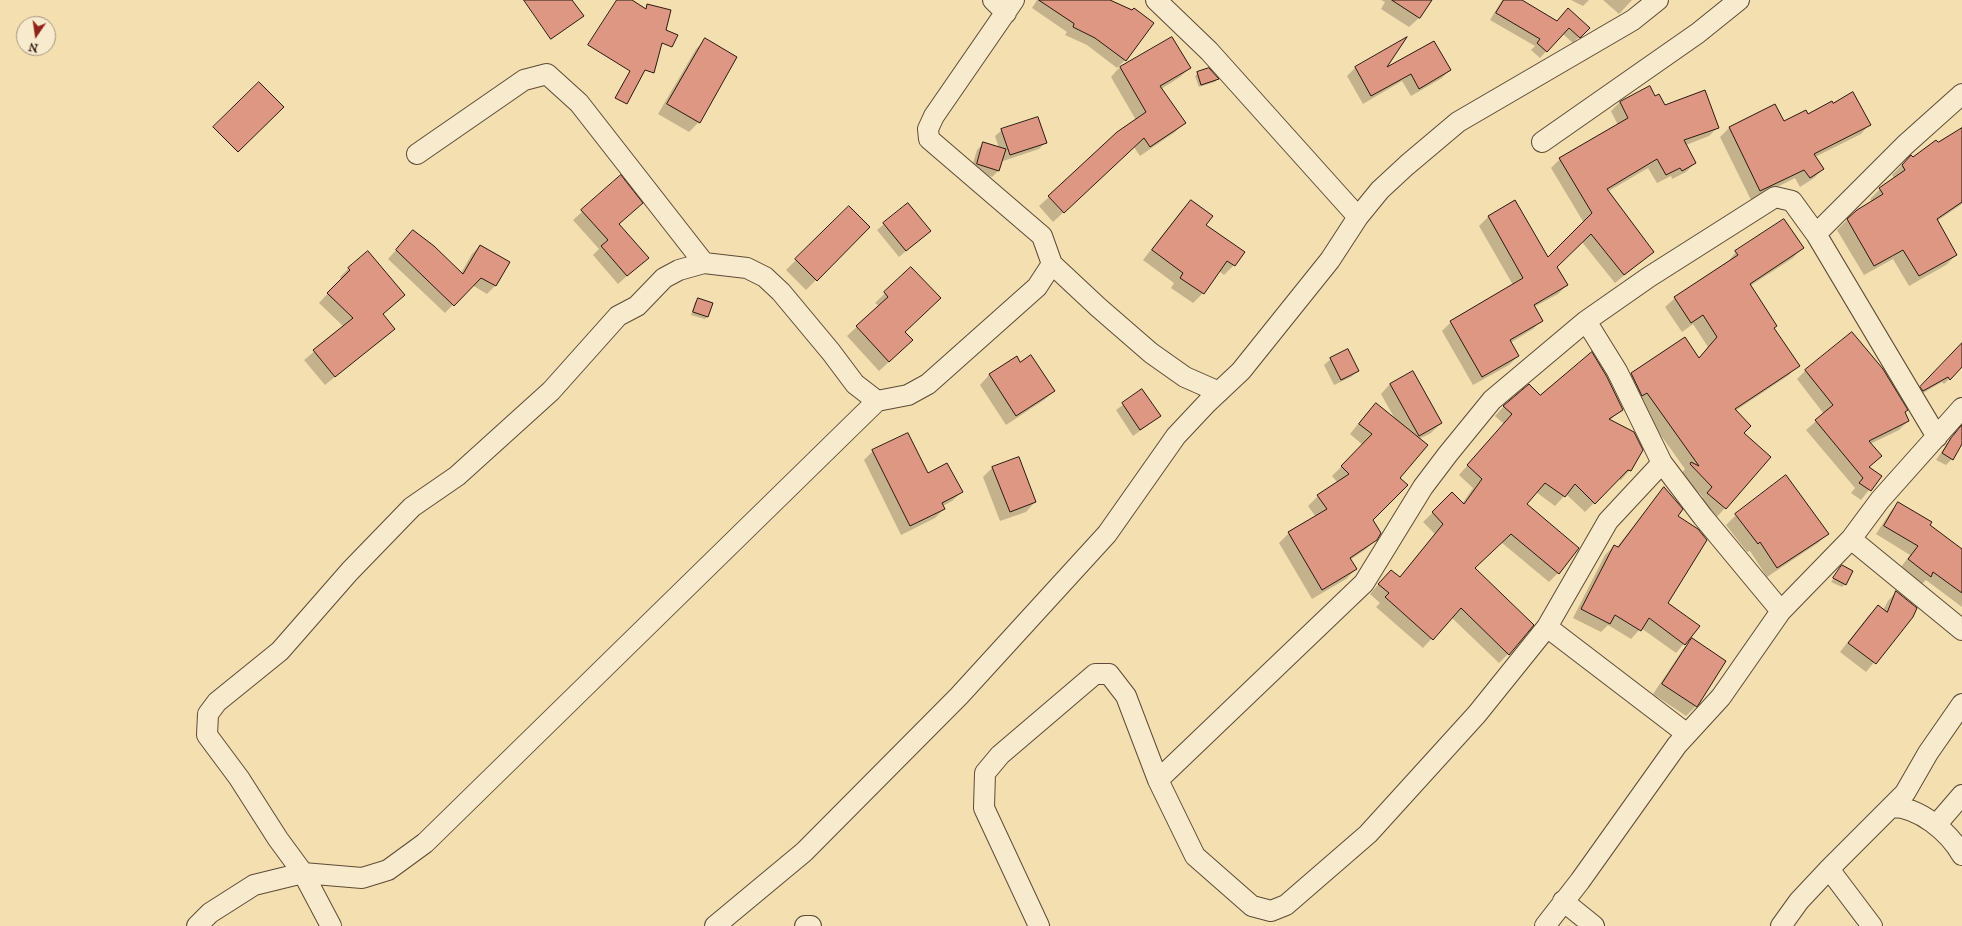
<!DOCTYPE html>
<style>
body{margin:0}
#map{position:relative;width:1962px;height:926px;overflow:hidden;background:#f4dfb0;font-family:"IM FELL Great Primer",serif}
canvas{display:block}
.north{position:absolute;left:16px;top:16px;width:40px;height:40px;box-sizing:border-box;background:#f8eacc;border:1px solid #a69680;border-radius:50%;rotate:193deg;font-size:11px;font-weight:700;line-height:16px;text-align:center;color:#2b190f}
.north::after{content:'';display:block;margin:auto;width:14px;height:18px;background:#8f2418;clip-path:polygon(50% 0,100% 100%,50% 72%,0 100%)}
</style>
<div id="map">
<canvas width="1962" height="926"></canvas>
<div class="north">N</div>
</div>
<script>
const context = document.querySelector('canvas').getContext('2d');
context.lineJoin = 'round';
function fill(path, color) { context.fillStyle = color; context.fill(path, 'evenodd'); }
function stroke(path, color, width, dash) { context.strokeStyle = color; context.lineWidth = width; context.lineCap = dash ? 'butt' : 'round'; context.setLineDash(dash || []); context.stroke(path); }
fill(new Path2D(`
 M1037,0H1108L1125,60L1117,68L1087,45L1065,35L1067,32L1032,8Z
 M1381,0H1430L1419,18L1409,27L1381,9L1385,2Z
 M1502,0H1520L1557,22L1588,28L1573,43L1563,34L1540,58L1531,50L1535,46L1490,20Z
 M1571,0H1589L1583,6Z
 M1603,0H1632L1619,14Z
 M1171,39L1190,68L1180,77L1161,89L1184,123L1175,132L1140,156L1134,147L1053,222L1039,206L1136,120L1111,77L1118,69Z
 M705,40L699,122L689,132L658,114L696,49Z
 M1404,40L1384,70H1450L1442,78L1411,96L1402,81L1363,104L1347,76L1355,68Z
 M1198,73L1217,79L1215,82L1199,87L1195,76Z
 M1655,97L1665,106L1718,127L1709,136L1686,145L1695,163L1686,172L1672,179L1671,176L1657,183L1648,168L1607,192L1653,252L1615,283L1582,242L1556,267L1567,285L1558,294L1534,307L1542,320L1533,329L1510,343L1518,356L1509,365L1473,385L1442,331L1451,322L1513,285L1479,226L1488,217L1515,202L1548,258L1584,223L1551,168L1560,159L1618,125L1611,111L1620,102Z
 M1775,106L1783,122L1807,115L1870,124L1861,134L1815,157L1823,169L1814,178L1800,187L1795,178L1751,200L1720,137L1729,128Z
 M1962,129V204L1937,221L1956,255L1946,265L1909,286L1893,259L1864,275L1837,230L1857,210L1872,202L1870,199L1880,189L1894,178L1892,175L1911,156L1913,158Z
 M1002,130L1045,143L1039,149L1003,161L1002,157L999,170L992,177L971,170L977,150L983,144L999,148L995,136Z
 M621,177L641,203L618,225L647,258L618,284L593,255L599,249L573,220Z
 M1191,201L1205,225L1234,265L1224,275L1219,271L1203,293L1193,303L1171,288L1174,283L1143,260L1181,211Z
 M849,207L869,227L806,290L786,270Z
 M884,224L929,231L899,257L877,230Z
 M413,231L461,273L472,254L480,246L509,262L495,286L487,294L472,285L445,313L388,259Z
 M1802,248L1793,258L1750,286L1773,329L1798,365L1789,375L1735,411L1742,433L1770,457L1716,518L1698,503L1703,497L1681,474L1685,469L1637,402L1622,383L1631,374L1698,359L1708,347L1693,324L1682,332L1665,307L1675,298L1727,263L1736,252Z
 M349,268L403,295L382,315L393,329L325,385L304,360L344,327L319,303L341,279L340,277Z
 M911,268L902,350L879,371L847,336L879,306L875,303Z
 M698,299L708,316L705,319L691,315L695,302Z
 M1956,350L1962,356V366L1944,384L1942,382L1918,396L1916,392Z
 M1017,358L1020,363L1054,391L1044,400L1006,425L980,385L989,375Z
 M1331,359L1358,371L1351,377L1334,385L1324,365Z
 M1806,370L1904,413L1908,421L1899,430L1870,444L1881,456L1868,468L1880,476L1861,500L1851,493L1855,488L1806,430L1824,414L1797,379Z
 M1412,372L1441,423L1431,433L1419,439L1399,478L1371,520L1376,539L1366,549L1350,560L1356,569L1346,579L1312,599L1279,543L1289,533L1316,517L1308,506L1318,496L1338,483L1332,476L1363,445L1350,434L1366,414L1376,404L1395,419L1381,394L1390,384Z
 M1142,391L1160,416L1133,436L1116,410Z
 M1540,396L1622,409L1610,420L1630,470L1621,480L1618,479L1585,512L1566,494L1555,506L1536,492L1525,505L1558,573L1549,582L1501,542L1474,569L1508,654L1499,663L1451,617L1423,648L1376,607L1380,603L1370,594L1382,580L1399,578L1435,534L1423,522L1452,494L1462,504L1473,488L1459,475L1504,424L1495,416L1504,406Z
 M1962,435V446L1960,445L1952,459L1946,465L1936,460L1951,438Z
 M873,451L927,475L962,492L952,501L943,506L944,509L935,518L901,535L864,460Z
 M993,467L1035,502L1026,512L1000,521L983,477Z
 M1786,477L1828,533L1818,543L1767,577L1750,551L1747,552L1726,525L1736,515Z
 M1664,488L1676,517L1667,603L1698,627L1676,653L1641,628L1631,639L1608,625L1601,632L1573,618L1605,555L1614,546L1617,547Z
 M1899,503L1962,550V607L1926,580L1922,584L1901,567L1910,555L1876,534L1891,511Z
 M1842,566L1845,584L1842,587L1831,582Z
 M1896,592L1912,617L1866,672L1840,652L1869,615L1878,606L1883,610L1888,601Z
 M1692,640L1696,706L1686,716L1653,694L1684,648Z`), '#0003');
const building = new Path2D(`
 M524,0H572L584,16L551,39Z
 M617,0H632L646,9L647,4L671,10L666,30L678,35L672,47L662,43L654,73L645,70L627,104L615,98L630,71L588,45Z
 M1039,0H1110L1132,10L1134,8L1154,23L1126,61L1095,38L1073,27L1074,24Z
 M1392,0H1432L1420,18Z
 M1504,0H1522L1557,21L1568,8L1590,28L1580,38L1569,28L1547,52L1537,43L1540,39L1496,13Z
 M1172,37L1191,68L1160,86L1186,123L1150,147L1144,138L1064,213L1048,196L1117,132L1146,112L1120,67Z
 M1407,37L1387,67L1434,41L1451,70L1419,89L1411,74L1371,96L1355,67Z
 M705,38L737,57L700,123L667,104Z
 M1209,68L1219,79L1201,85L1197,72Z
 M259,82L284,107L238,152L213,127Z
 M1650,86L1655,96L1659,94L1665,105L1705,90L1719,128L1684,140L1696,163L1682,171L1680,168L1666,175L1657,159L1607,189L1654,252L1624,275L1591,234L1557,267L1568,285L1534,305L1543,321L1510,340L1519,356L1482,377L1450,321L1523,278L1488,216L1515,200L1548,257L1592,213L1559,158L1628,118L1620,102Z
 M1853,92L1871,125L1814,154L1824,169L1810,178L1804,170L1760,191L1729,127L1775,104L1784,121L1806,110L1808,114L1832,101L1833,103Z
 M1038,117L1047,143L1010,155L1001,129Z
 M1962,128V202L1937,219L1957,255L1919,276L1903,250L1874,266L1847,219L1857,210L1883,194L1879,188L1905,170L1902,165L1911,155L1913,157L1936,140L1938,142Z
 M983,142L1006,149L999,171L977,164Z
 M621,175L643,203L619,224L649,258L627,276L601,246L608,240L581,210Z
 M1191,200L1213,216L1206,225L1245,252L1235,266L1227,261L1204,294L1180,278L1183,273L1152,250Z
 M908,203L931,231L906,251L883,223Z
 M849,206L870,227L817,281L795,259Z
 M1784,219L1804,248L1750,284L1777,326L1774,328L1800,366L1735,409L1751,426L1744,433L1771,457L1726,509L1707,493L1712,487L1690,464L1691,462L1699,466L1647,393L1642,396L1631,373L1685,337L1699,358L1717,337L1703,315L1691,323L1674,297L1738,255L1735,251Z
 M413,230L434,246L463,274L480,245L510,262L496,286L481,278L454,306L396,250Z
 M368,251L405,295L383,314L395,329L335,377L313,350L353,318L327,293L350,270L348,268Z
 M911,267L941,298L905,332L913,340L889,362L856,326L888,297L884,292Z
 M698,298L713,303L708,317L693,312Z
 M1852,332L1883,369L1908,410L1905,412L1909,421L1869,441L1882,456L1869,467L1882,476L1871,491L1859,483L1863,478L1815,420L1833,405L1805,370Z
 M1962,343V367L1950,380L1948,377L1923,391L1920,387Z
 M1348,349L1359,371L1341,380L1330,358Z
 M1592,352L1607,377L1623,410L1609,419L1634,432L1643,450L1631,471L1628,470L1595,504L1575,484L1565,497L1545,483L1527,504L1579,548L1559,574L1511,534L1475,568L1534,625L1509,655L1461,608L1433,640L1385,597L1389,593L1378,584L1391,570L1400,577L1443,524L1432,512L1452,492L1464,504L1482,479L1467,465L1512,414L1503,406L1529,384L1540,395Z
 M1031,355L1055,391L1016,416L989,374L1017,356L1020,362Z
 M1413,371L1442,423L1419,436L1390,384Z
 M1142,389L1161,416L1140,430L1122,403Z
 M1376,403L1428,445L1400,478L1408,485L1373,520L1381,533L1377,540L1350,558L1357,569L1322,590L1288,532L1327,509L1317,495L1349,474L1341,466L1372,434L1359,424Z
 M1962,425V444L1953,460L1942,453L1951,438Z
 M908,433L928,473L947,463L963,492L942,503L945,509L910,526L872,450Z
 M1019,457L1036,502L1010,512L992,467Z
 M1786,475L1829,534L1777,568L1760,542L1758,544L1735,514Z
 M1664,487L1683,509L1678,516L1698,529L1707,540L1668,603L1700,626L1685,645L1649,618L1641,631L1615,615L1610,624L1581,609L1614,545L1618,547Z
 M1898,502L1932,522L1930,525L1962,549V593L1933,572L1931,577L1908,559L1918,546L1884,526Z
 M1842,565L1853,571L1846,585L1833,578Z
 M1896,591L1917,608L1913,617L1876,664L1848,643L1878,605L1887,612Z
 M1692,638L1726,661L1697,707L1662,684Z`);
fill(building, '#de9783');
stroke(building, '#2b190f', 1);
const street = new Path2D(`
 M993,0L1006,13
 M1014,0L934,116L928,129L929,139L1042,236L1052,264
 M1156,0L1209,51L1358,217
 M1542,142L1698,33L1739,0
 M417,154L524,80L547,74L579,103L704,263
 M1816,234L1905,145L1962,94
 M1586,321L1617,371L1662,463L1703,517L1781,611
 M1851,539L1962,630
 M1547,627L1608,521L1662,463
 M1158,780L1364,583L1423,487L1448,454L1492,400L1586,321L1649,277L1775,197L1792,201L1816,234L1937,437
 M1892,807C1919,807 1949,832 1962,855
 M1937,824L1962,795
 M1829,869L1872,926
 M1563,901L1594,926
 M197,926L210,913L254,885L303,873L362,878L388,870L425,843L877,401
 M331,926L303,873L278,839L239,778L207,735L208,714L217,702L280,651L350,571L412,507L457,476L551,391L618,316L637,306L664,278L679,270L704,263L747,268L765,277L781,292L831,352L855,384L877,401L908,395L928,384L1037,287L1052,264L1098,307L1151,353L1185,377L1219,392
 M715,926L804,852L959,696L1107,534L1176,436L1207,403L1241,371L1330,260L1358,217L1380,190L1407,165L1458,122L1633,20L1658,0
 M805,926H811
 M1039,926L984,808L985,773L1000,755L1095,674H1109L1126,696L1158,780L1195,856L1252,906L1271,911L1286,905L1368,834L1477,714L1547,627L1687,734
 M1545,926L1580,881L1677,745L1721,697L1781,611L1851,539L1880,500L1962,408
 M1781,926L1799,901L1829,869L1905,793L1928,753L1962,704`);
stroke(street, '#5d4a37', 22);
stroke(street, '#f8eacc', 20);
</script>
